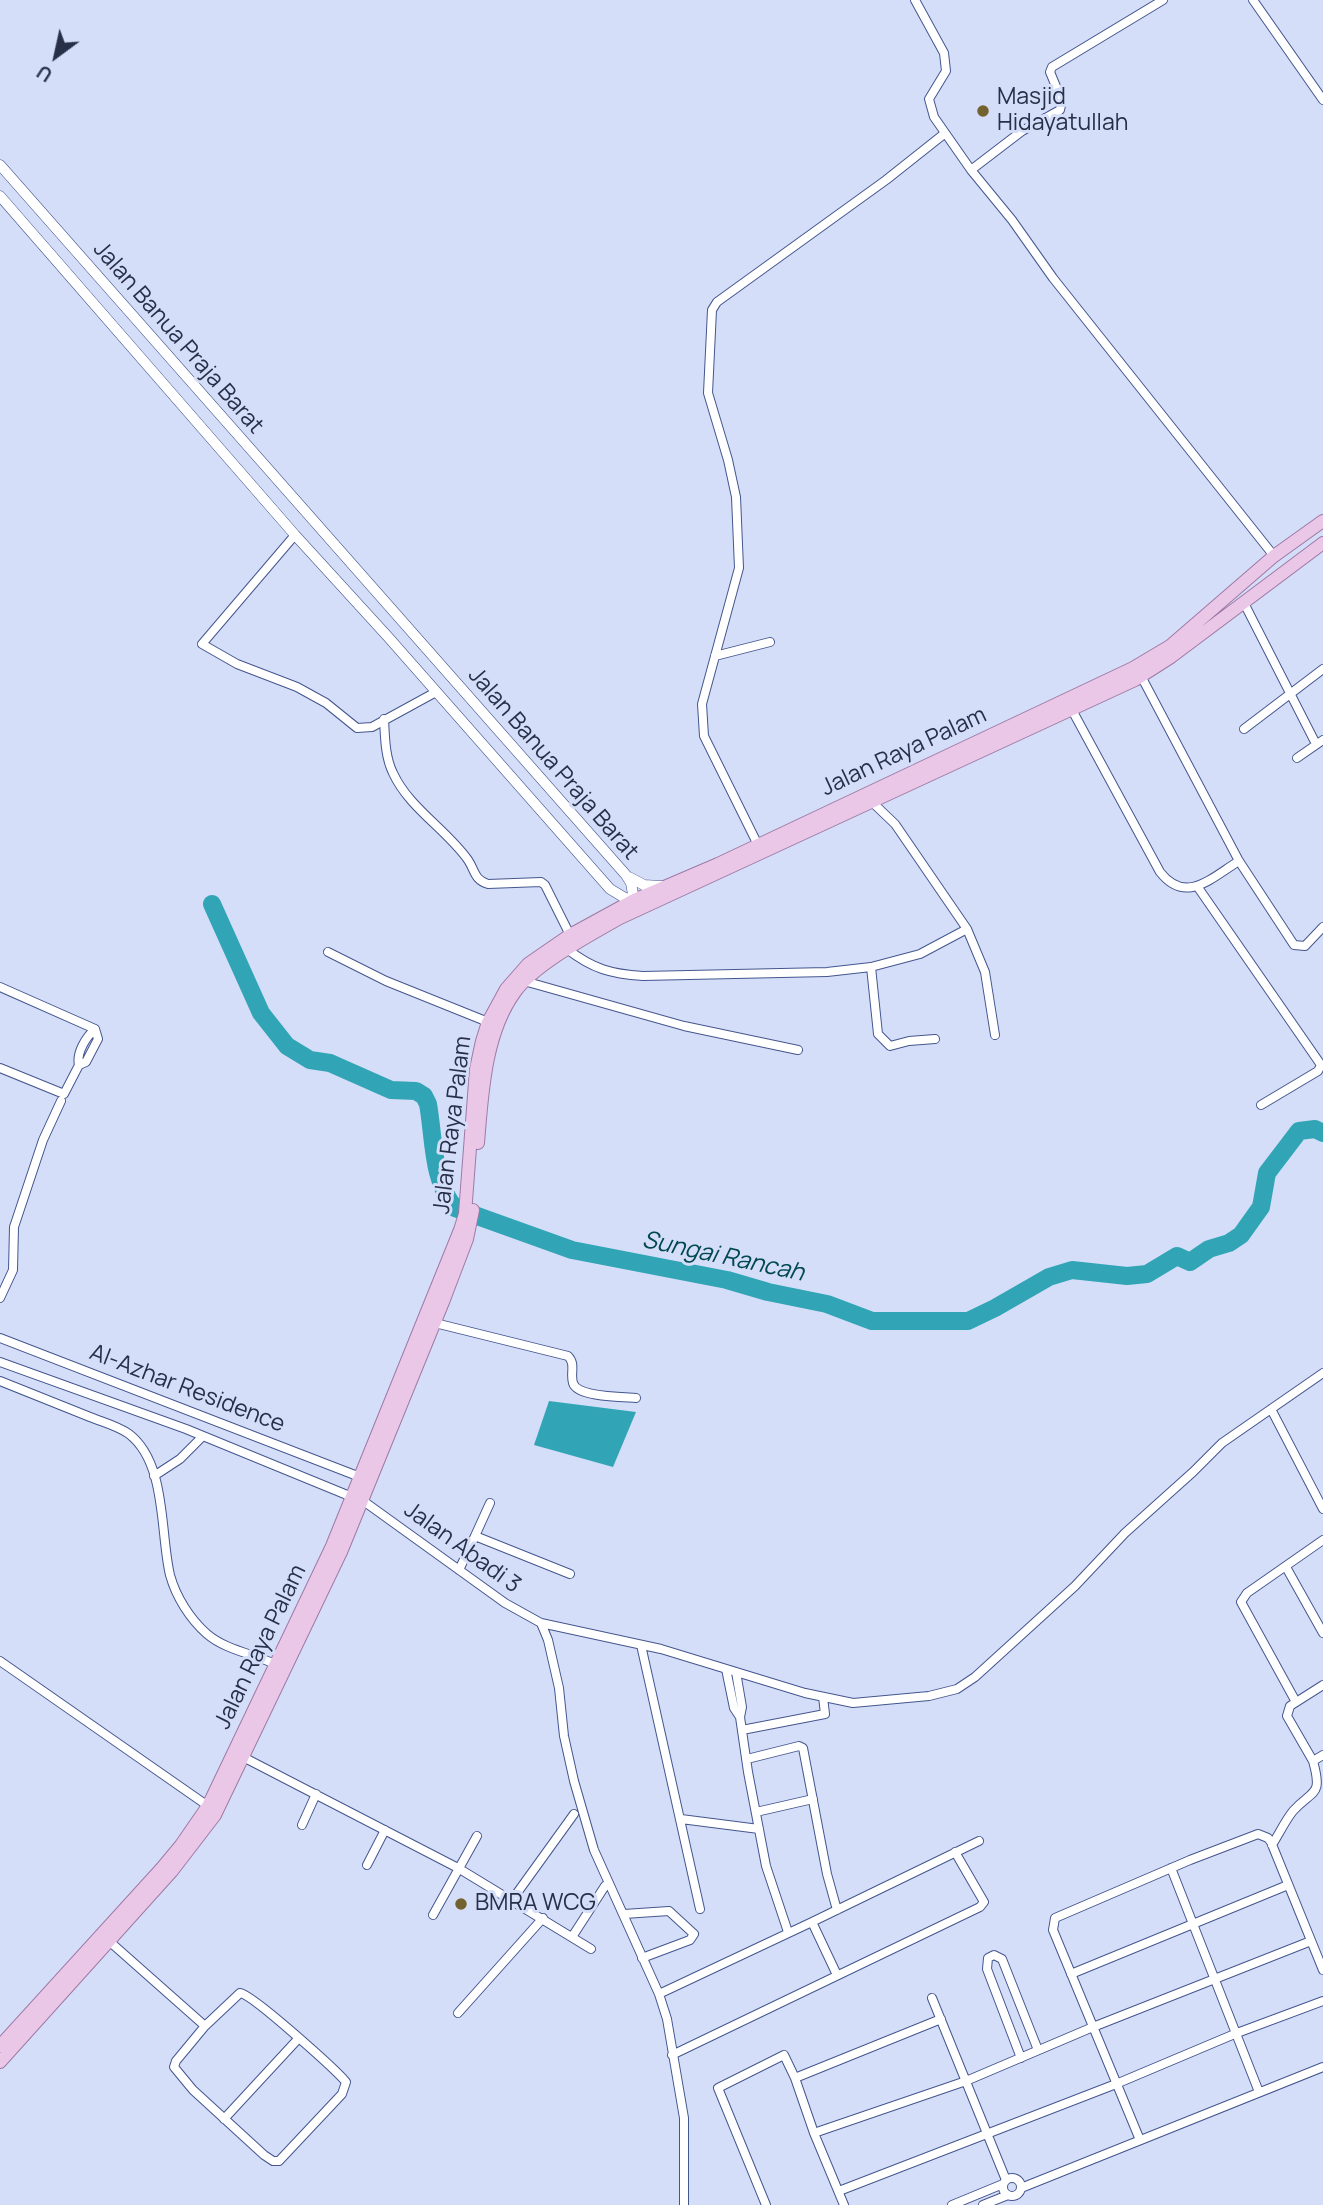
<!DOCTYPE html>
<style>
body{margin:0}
#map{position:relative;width:1323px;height:2205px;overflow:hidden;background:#d5def9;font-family:Manrope,sans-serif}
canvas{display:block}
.north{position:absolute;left:21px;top:21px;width:70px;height:70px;-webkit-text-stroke:5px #d5def9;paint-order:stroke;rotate:213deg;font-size:19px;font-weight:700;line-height:28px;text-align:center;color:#283049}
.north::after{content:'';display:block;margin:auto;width:24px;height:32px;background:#283049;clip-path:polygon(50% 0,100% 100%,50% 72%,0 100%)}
</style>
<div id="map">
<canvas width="1323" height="2205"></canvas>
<div class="north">U</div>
</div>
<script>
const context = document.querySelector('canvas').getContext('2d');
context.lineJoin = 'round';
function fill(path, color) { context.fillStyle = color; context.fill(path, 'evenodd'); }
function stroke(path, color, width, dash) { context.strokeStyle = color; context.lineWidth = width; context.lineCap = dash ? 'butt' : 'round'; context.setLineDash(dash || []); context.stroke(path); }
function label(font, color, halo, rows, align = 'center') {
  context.font = font + ' Manrope,sans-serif'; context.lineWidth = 6; context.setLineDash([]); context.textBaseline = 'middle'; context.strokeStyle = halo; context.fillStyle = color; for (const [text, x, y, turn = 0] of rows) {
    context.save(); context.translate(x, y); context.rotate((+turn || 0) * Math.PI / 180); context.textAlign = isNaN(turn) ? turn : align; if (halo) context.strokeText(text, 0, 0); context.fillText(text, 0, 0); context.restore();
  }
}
fill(new Path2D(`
 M549,1401L636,1412L613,1467L534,1445Z`), '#31a5b6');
stroke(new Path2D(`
 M212,904L261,1013L287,1046L310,1060L330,1063L391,1090L416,1091L424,1096L428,1104C434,1137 432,1182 455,1208L572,1250L727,1280L768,1292L827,1304L872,1321H968L995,1308L1049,1277L1072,1270L1127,1276L1147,1274L1177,1256L1190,1262L1209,1249L1229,1243L1241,1235L1261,1207L1267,1173L1299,1131L1315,1129L1323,1133`), '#31a5b6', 18);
const minor = new Path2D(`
 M915,0L944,53L946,71L929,99L934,117L971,170
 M1163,0L1052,67L1050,72L1062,101L1060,110L1022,131L971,170L1012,220L1053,278L1274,556
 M1253,0L1323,100
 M295,535L202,644L237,664L297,687L326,703L357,728L372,727L436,692
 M1244,603L1316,744
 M715,656L770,642
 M1141,676L1239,861L1294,945L1305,946L1323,927
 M1072,710L1160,872C1186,905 1211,878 1239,861
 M384,719C385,737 385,757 393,773C409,808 446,829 468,860C475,870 474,880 488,884L541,882L545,885L570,935
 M1244,729L1323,669
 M1297,758L1323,740
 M758,845L704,736L702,704L739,568L736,497L728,460L708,393L712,310L717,302L886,180L944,134
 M1197,886L1321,1065L1318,1071L1261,1105
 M967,929L985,972L995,1035
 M567,949C593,969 611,974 643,976L827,972L871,967L920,954L967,929L895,824L873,803
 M328,952L386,981L488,1022
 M871,967L878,1034L890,1046L909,1041L935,1039
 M524,981L684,1026L798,1050
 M0,987L95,1029L98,1039L86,1062L79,1065L64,1094L0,1068
 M79,1065C76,1053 86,1037 95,1029
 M0,1298L13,1270L14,1227L43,1140L61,1101
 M435,1323L568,1356C576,1364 570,1373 573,1383C577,1397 622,1397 636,1398
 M0,1338L360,1477
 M0,1362L186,1429L352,1497
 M0,1381C30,1393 60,1405 90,1417C102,1422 118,1426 129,1434C167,1463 160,1534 170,1575C176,1597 190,1619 207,1634C227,1651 256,1654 279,1666
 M1271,1409L1323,1509
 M154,1476L180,1459L202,1437
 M362,1500L505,1603L541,1623L661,1649L805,1693L853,1703L929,1696L957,1689L975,1677L1075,1586L1125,1533L1193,1472L1222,1443L1323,1373
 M475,1536L490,1503
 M1286,1567L1323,1633
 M459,1570L475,1536L570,1574
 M541,1623L548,1640L559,1688L564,1736L574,1781L594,1850L659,1994L667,2019L684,2118V2205
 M641,1645L700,1909
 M0,1661L208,1806
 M726,1669L734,1708L740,1717
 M736,1672L742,1707L740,1717L748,1772L766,1866L788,1932
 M1323,1685L1290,1706L1287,1716L1313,1761L1323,1755
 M1296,1702L1241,1602L1247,1593L1323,1540
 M742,1730L825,1714L823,1697
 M243,1757L458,1868L591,1949
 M747,1759L799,1746L803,1748L827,1874L837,1910
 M756,1812L813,1799
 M681,1819L759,1829
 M302,1825L316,1794
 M1272,1845C1279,1834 1285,1821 1293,1811C1313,1789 1323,1797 1313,1761
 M367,1865L385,1830
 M1171,1868L1259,2092
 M512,1900L574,1814
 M624,1914L669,1911L694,1934L690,1940L642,1958
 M433,1915L477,1836
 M572,1937L605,1886
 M109,1941L205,2026
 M1071,1974L1288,1885
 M837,1975L812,1922L979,1841
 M240,1993C252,1994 336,2070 346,2082L342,2094L279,2161H273L264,2155L193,2090L174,2067L176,2061L205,2026Z
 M659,1994L812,1922
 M932,1998L1006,2180
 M458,2013L543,1918
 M672,2055L980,1907L984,1902L955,1852
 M1021,2058L987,1969L988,1958L994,1955L1002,1959L1038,2050
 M224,2119L298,2039
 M814,2133L966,2081L1093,2027L1311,1941
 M1140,2140L1053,1930L1055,1918L1190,1860L1258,1834L1268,1838L1271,1842L1323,1970
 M1003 2187a9 9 0 1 1 18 0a9 9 0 1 1-18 0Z
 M1021,2188L1323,2067
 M839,2191L1116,2084L1237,2033L1323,2001
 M766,2205L718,2088L784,2055L795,2078
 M844,2205L814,2133L795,2078L941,2019
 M952,2205L1003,2184
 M983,2205L1008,2195`);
const tertiary = new Path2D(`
 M0,165L626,875L631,883L634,900
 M0,196L295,535L389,638L610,889L625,898L637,900
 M629,877L644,885L661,886`);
const primary = new Path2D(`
 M478,1143C482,1094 485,1033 515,992C534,965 590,935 620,918L1135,680L1171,657L1323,543
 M0,2046L161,1869L181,1845L208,1806L332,1546L460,1230L465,1214L476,1069L482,1041L488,1022L506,989L528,964L570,935L634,900L718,864L1133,668L1170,646L1274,556L1323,521
 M0,2062L172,1871L215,1815L341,1552L443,1302L467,1239L473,1210`);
stroke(minor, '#44568e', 10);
stroke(tertiary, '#44568e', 11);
stroke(primary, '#9d7aa5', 14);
stroke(minor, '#fff', 8);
stroke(tertiary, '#fff', 10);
stroke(primary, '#eac7e7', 12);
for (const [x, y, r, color] of [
 [983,111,7,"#73612f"],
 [461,1904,7,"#73612f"]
]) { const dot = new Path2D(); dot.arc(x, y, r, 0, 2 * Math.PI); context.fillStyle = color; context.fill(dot); stroke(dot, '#d5def9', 2.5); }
label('23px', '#283049', '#d5def9', [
 ["Masjid",997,98],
 ["Hidayatullah",997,124],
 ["BMRA WCG",475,1904]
], 'left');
label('23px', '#283049', '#d5def9', [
 ["Jalan Banua Praja Barat",178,338,49],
 ["Jalan Raya Palam",904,752,-25],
 ["Jalan Banua Praja Barat",553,764,49],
 ["Jalan Raya Palam",453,1125,-83],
 ["Al-Azhar Residence",187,1389,21],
 ["Jalan Abadi 3",462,1548,36],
 ["Jalan Raya Palam",261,1647,-64]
]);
label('italic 24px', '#014851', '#d5def9', [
 ["Sungai Rancah",723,1257,12]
]);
</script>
